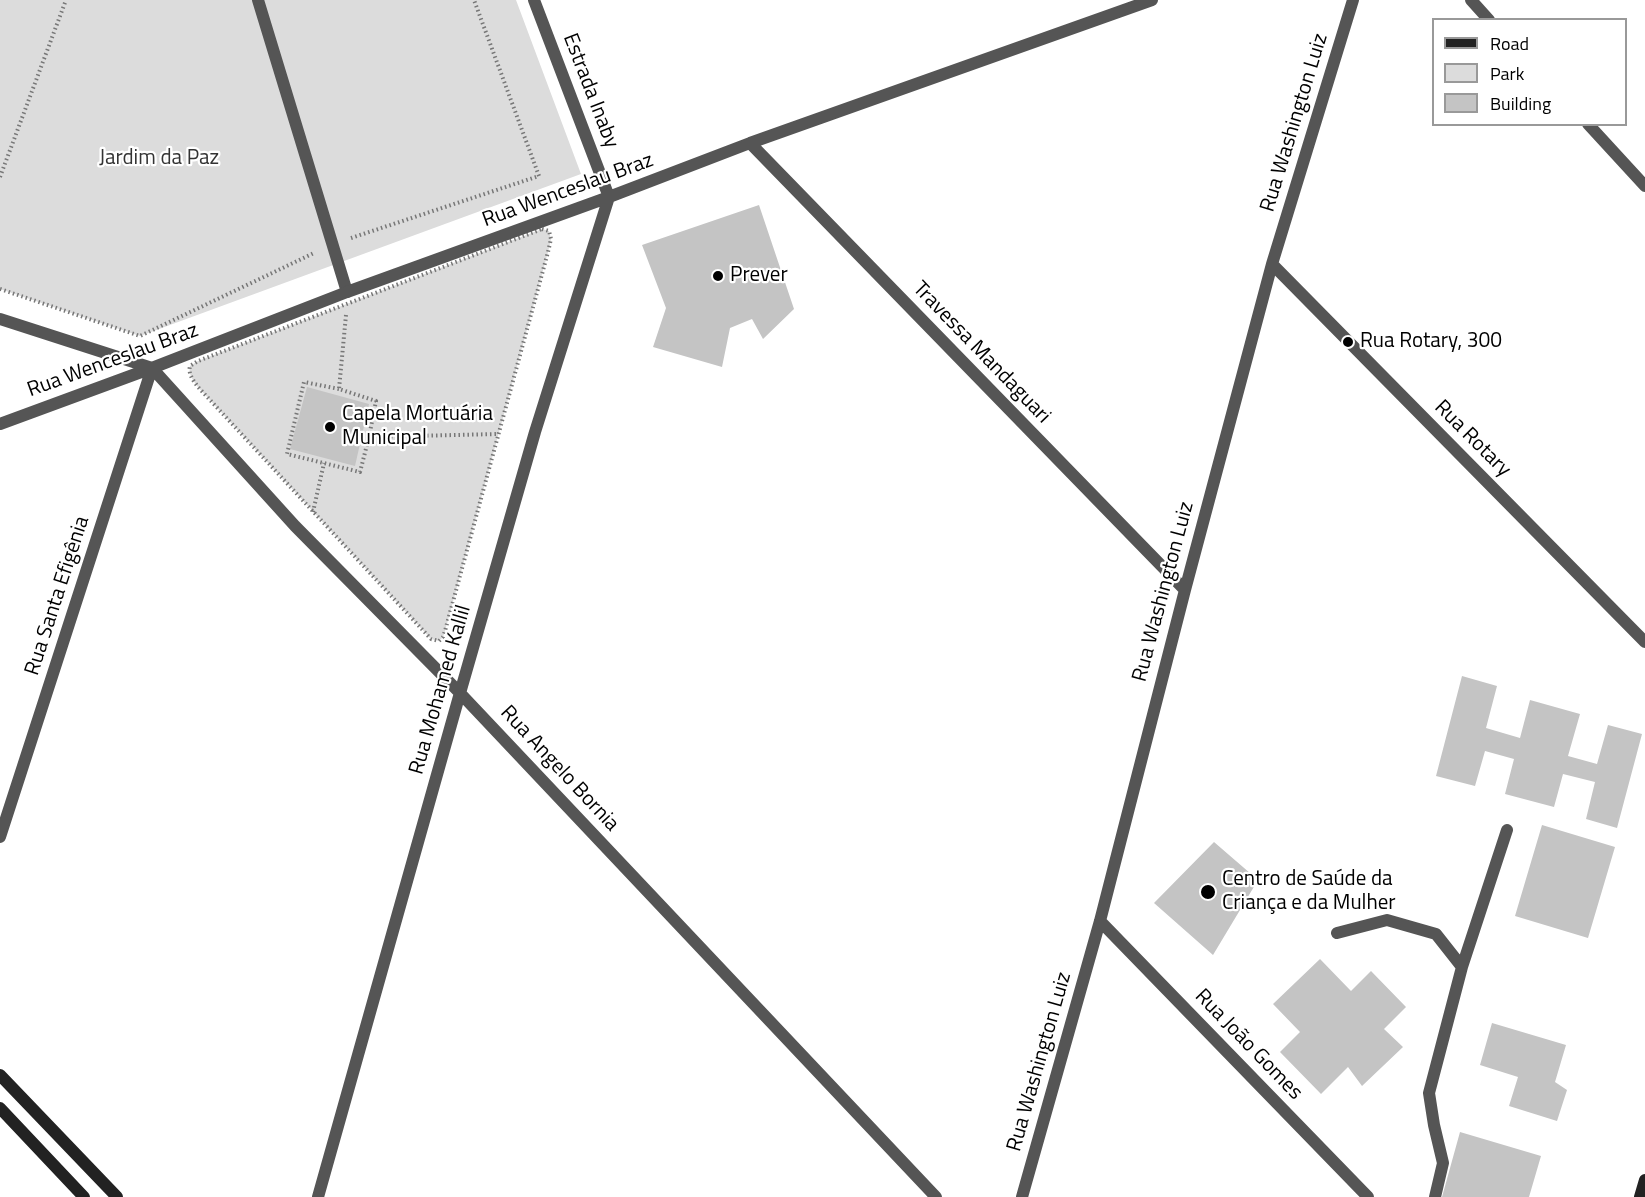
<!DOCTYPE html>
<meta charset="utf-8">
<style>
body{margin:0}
#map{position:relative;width:1645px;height:1197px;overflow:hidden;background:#fff;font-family:"Titillium Web",sans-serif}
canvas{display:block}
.legend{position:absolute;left:1432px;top:18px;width:195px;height:108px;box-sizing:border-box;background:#fff;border:2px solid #999;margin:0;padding:8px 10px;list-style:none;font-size:18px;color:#000}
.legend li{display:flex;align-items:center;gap:12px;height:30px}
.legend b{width:30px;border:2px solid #999}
</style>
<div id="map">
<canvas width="1645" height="1197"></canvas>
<ul class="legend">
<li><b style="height:8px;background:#222"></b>Road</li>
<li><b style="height:16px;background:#dcdcdc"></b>Park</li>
<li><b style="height:16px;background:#c4c4c4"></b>Building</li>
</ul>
</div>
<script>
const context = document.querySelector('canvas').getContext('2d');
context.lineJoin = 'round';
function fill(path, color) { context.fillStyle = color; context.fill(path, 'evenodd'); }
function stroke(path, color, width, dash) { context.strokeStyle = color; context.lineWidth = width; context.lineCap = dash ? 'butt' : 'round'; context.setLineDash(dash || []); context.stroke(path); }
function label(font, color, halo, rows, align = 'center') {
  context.font = font + ' "Titillium Web",sans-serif'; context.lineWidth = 4.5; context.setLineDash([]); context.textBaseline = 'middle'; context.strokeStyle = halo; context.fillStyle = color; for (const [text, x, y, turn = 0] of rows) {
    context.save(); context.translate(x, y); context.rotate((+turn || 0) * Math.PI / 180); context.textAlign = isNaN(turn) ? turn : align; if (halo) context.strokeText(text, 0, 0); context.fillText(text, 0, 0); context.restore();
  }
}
fill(new Path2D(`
 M0,0H516L581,174L140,336L0,289Z
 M542,229L549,231L551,239L548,252L445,631L443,637L439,641L431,639L198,387C193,380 188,374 190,366L198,361Z`), '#dcdcdc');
fill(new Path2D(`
 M759,205L794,309L763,339L752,319L730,328L722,367L653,347L666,308L642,245Z
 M307,387L369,404L355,466L290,449Z
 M1462,676L1497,686L1486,728L1520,738L1530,700L1580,714L1568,756L1597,764L1608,725L1642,734L1617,828L1586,819L1595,782L1563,774L1554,807L1505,794L1514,759L1485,751L1475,786L1436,776Z
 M1542,825L1615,847L1588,938L1515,916Z
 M1214,842L1258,880L1213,955L1154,903Z
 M1320,959L1351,991L1371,971L1406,1007L1384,1029L1403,1047L1362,1086L1348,1067L1321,1094L1280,1052L1300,1032L1273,1004Z
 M1492,1023L1566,1045L1555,1082L1567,1090L1557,1121L1509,1106L1518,1077L1480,1065Z
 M1460,1132L1541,1156L1529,1197H1442Z`), '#c4c4c4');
stroke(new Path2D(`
 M0,177L66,0
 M542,229L549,231L551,239L548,252L445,631L443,637L439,641L431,639L198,387C193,380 188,374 190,366L198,361Z
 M351,238L539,176L474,0
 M0,289L140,336L314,253
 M346,315L339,389L376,401L369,437
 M339,389L304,382L287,454L360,472L369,437L498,434
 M313,512L324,463`), '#777', 4, [1.5, 3]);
stroke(new Path2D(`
 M258,0L347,292
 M1337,933L1387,920L1436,934L1462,967L1429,1093L1434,1125L1443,1163L1435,1197
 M1462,967L1507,830`), '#555', 12);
stroke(new Path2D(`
 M1471,0L1489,20
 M1588,124L1645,186
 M750,143L1185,590
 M1272,264L1645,642
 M0,319L152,368
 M152,368L295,526L460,693L936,1197
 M0,424L152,368L347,292L609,197L750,143L1152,0
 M0,837L152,368
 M1100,921L1368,1197
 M318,1197L460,693L535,432L609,197L534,0
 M1022,1197L1100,921L1185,590L1272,264L1353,0`), '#555', 12);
stroke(new Path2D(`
 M0,1075L117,1197
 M0,1108L84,1197
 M1640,1197L1645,1180`), '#222', 12);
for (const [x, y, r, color] of [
 [718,276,6,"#000"],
 [1348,342,6,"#000"],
 [330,427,6,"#000"],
 [1208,892,8,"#000"]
]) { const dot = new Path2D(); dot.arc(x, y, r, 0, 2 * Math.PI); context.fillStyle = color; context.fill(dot); stroke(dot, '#fff', 2); }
label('21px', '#000', '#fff', [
 ["Estrada Inaby",590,91,69],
 ["Rua Washington Luiz",1295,123,-73],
 ["Rua Wenceslau Braz",568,191,-20],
 ["Travessa Mandaguari",981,353,46],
 ["Rua Wenceslau Braz",113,361,-20],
 ["Rua Rotary",1472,439,45],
 ["Rua Washington Luiz",1164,592,-75],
 ["Rua Santa Efigênia",58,596,-72],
 ["Rua Mohamed Kallil",441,690,-74],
 ["Rua Angelo Bornia",559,769,47],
 ["Rua João Gomes",1248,1045,46],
 ["Rua Washington Luiz",1040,1062,-74]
]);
label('21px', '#333', '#fff', [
 ["Jardim da Paz",159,159]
]);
label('21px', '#000', '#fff', [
 ["Prever",730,276],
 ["Rua Rotary, 300",1360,342],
 ["Capela Mortuária",342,415],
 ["Municipal",342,439],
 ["Centro de Saúde da",1222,880],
 ["Criança e da Mulher",1222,904]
], 'left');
</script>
